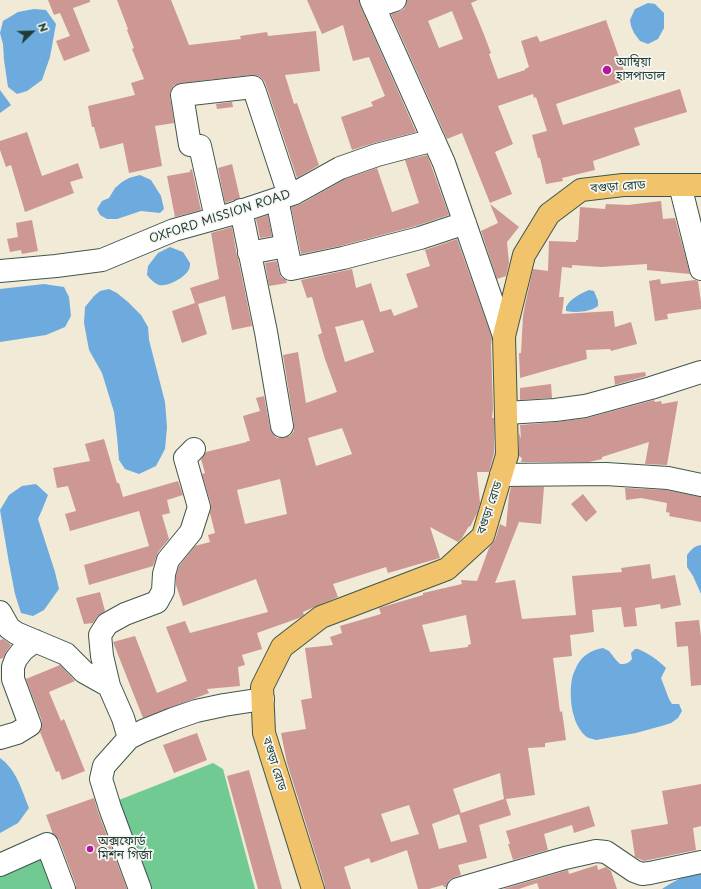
<!DOCTYPE html>
<meta charset="utf-8">
<style>
body{margin:0}
#map{position:relative;width:701px;height:889px;overflow:hidden;background:#f0ead6;font-family:"Playpen Sans",sans-serif}
canvas{display:block}
.north{position:absolute;left:12px;top:12px;width:40px;height:40px;-webkit-text-stroke:3px #f6f6f2;paint-order:stroke;rotate:67deg;font-size:11px;font-weight:700;line-height:16px;text-align:center;color:#1f3d34}
.north::after{content:'';display:block;margin:auto;width:14px;height:18px;background:#1f3d34;clip-path:polygon(50% 0,100% 100%,50% 72%,0 100%)}
</style>
<div id="map">
<canvas width="701" height="889"></canvas>
<div class="north">N</div>
</div>
<script>
const context = document.querySelector('canvas').getContext('2d');
context.lineJoin = 'round';
function fill(path, color) { context.fillStyle = color; context.fill(path, 'evenodd'); }
function stroke(path, color, width, dash) { context.strokeStyle = color; context.lineWidth = width; context.lineCap = dash ? 'butt' : 'round'; context.setLineDash(dash || []); context.stroke(path); }
function label(font, color, halo, rows, align = 'center') {
  context.font = font + ' "Playpen Sans","Noto Sans Bengali",sans-serif'; context.lineWidth = 3.5; context.setLineDash([]); context.textBaseline = 'middle'; context.strokeStyle = halo; context.fillStyle = color; for (const [text, x, y, turn = 0] of rows) {
    context.save(); context.translate(x, y); context.rotate((+turn || 0) * Math.PI / 180); context.textAlign = isNaN(turn) ? turn : align; if (halo) context.strokeText(text, 0, 0); context.fillText(text, 0, 0); context.restore();
  }
}
fill(new Path2D(`
 M213,763L223,769L255,889H149L119,800Z
 M46,856L59,889H0V873Z`), '#70ca91');
fill(new Path2D(`
 M648,3L655,4L664,13V28L658,39L648,44L640,41L634,33L631,26L630,20L635,9Z
 M34,9L46,10L56,24L50,57L42,80L27,91L17,94L8,87L4,60L3,44L0,33L3,21L18,12Z
 M0,90L11,105L0,113Z
 M140,175L151,180L161,196L164,209L160,213L141,211L117,219H107L100,215L97,209L102,201L109,198L115,188L122,182L129,178Z
 M170,247L183,252L190,263C190,265 190,267 189,269C186,277 168,287 159,285C154,283 150,279 147,275L148,266L158,253Z
 M44,284L64,287L69,297L71,316L65,327L46,335L0,342V289Z
 M109,289L117,293L128,302L141,315L148,327L149,340L165,402L167,427L165,449L156,466L139,474L125,469L119,460L117,437L114,412L102,373L89,350L84,323L85,307L94,296L100,291Z
 M589,290L594,291L598,301V306C590,312 576,313 566,311V307C571,298 580,294 589,290Z
 M36,484L48,495L42,510L38,519L55,572L59,589L44,610L33,616L21,613L15,594L9,563L0,510L9,495L22,486Z
 M701,545V594L693,576L687,567V555C691,550 694,546 701,545Z
 M603,648L609,651L616,660L620,664C625,664 628,664 632,659L631,653L635,649H638C648,653 658,660 666,668L661,678L669,699L672,704H679L682,711L678,718L671,723L665,725L636,733L596,740C594,739 591,739 589,738C583,736 575,723 574,716C570,704 569,681 575,670C580,657 590,650 603,648Z
 M0,758C16,769 22,790 29,808L18,823L0,833Z
 M701,872V889H662C674,881 687,874 701,872Z`), '#6dabdf');
fill(new Path2D(`
 M48,0H90V2L73,8L90,51L64,61L56,41L70,36L60,13L54,15Z
 M117,0H171L189,45L241,39L240,36L267,32L268,36L316,31L320,71L285,75L294,104L297,103L319,165L297,178L265,82L259,76L252,75L181,83L174,85L171,90L170,97L174,123L155,126L162,166L129,173L123,143L100,149L94,127H92L88,106L135,95L131,83L144,79L132,49L134,48L127,30L128,29Z
 M307,0H359L360,5L416,132L374,143L352,150L341,117L373,106L371,102L385,96L369,57L353,61L343,25L322,34Z
 M407,0H478L471,3L483,32L491,53L489,54L498,79L525,70V69L529,67L521,41L537,36L540,42L606,20L627,80L556,104L563,125L680,89L687,112L634,128L640,145L593,161L595,170L562,178L563,181L546,184L540,158H538L532,135L547,131L536,97L534,98L533,94L498,106L513,144L495,152L512,194L490,203L462,133L447,139L391,14L399,12L404,9L407,3ZM452,11L463,39L439,48L428,21Z
 M232,102L233,107L217,109L216,104Z
 M27,132L42,176L78,163L83,178L70,182L74,193L25,212L11,165L6,167L0,150V141Z
 M427,155L432,168L449,215L416,226L340,246L301,254L291,207L301,204L345,179L377,168L392,212L419,203L405,160Z
 M232,164L240,198L225,203L218,168Z
 M192,169L201,210L175,217L167,176L190,172V170Z
 M661,201L663,219L675,218L690,274L647,270V264L601,267L572,265V268L562,267L559,297H564L562,314L613,311L615,327L631,322L637,344L611,351L610,349L586,350L587,359L520,378L519,353H521L523,316L525,305L533,269L548,271L549,241L576,242V240H578L580,207L605,209L606,204L628,205Z
 M490,204L519,227L507,242L509,263L506,276L497,279L481,231L498,223Z
 M268,215L272,236L260,238L256,219Z
 M32,220L38,251L22,254L21,250L10,252L7,239L18,237L16,223Z
 M232,227L237,256L238,258L252,326L232,330L225,296L198,304L207,334L182,343L172,311L195,303L190,288L219,279L211,233Z
 M457,239L492,338L491,345L493,408L492,418H494V453L489,472H477L480,503L477,513L470,527L469,526L462,538L458,542L430,527L440,558L388,573L386,567L333,584L338,597L303,612L304,615L299,618L257,633L262,649L242,655L245,665L238,667L240,686L207,689L209,693L143,718L113,642L135,636L157,693L187,681L166,627L185,621L190,633L268,612L256,579L183,606L176,585V576L179,566L195,546L210,542L208,535L215,533L210,513L211,504L202,474L205,473L201,459L206,452L247,442V441H250L243,416L260,411L256,398L264,396L270,428L273,434L277,438H284L290,436L294,431V424L283,355L298,352L306,403L337,392L325,359L318,335L322,333L312,297L307,298L301,280L352,269L356,288L371,283L380,312L391,309L394,316L418,307L406,274L430,266L425,250ZM363,320L374,352L345,362L335,327ZM342,428L352,454L316,466L308,438ZM280,479L287,514L245,524L237,490Z
 M277,261L279,272L281,277L286,280L287,283L269,286L265,263Z
 M660,279L661,284L695,280L698,281L701,302V309L667,314L668,319L655,321L649,281Z
 M645,372L646,376L615,385L614,376Z
 M551,384L552,398L520,400V388Z
 M654,400L655,402L661,401L662,404L678,401L667,465L645,464L649,442L602,457V459L589,462H521L522,458L519,456V433L521,439L520,425L556,422L587,418Z
 M104,439L117,483H119L123,497L178,481L183,495L167,500L170,513L162,515L169,539L158,552L153,566L89,585L84,565L149,546L139,511L70,531L65,514L76,511L68,486L57,488L53,468L90,461L85,444Z
 M511,487H544L541,524L519,522L495,583L515,580L522,619L576,615L572,576L622,572L621,568L650,564L652,579L675,575L681,605L661,609L660,604L635,608L637,626L624,627L621,607L592,610L594,632L570,635L572,656L553,658L560,712L562,711L566,740L545,743V747L528,748L535,795L506,799L511,815L479,825L487,858L458,865L461,875L455,877L449,880L446,887H444L443,885L429,889H418L407,850L371,863L369,858L344,867L351,889H325V885L287,763L281,733L306,729L301,700L312,698L305,648L333,645L330,637L342,633L340,626L381,614L379,608L423,595V593L462,584L461,580L477,581L489,548L495,540L500,524L506,527L509,495ZM466,615L471,644L468,645V647L430,652L422,625ZM500,773L504,799L461,813L453,789ZM409,805L419,834L391,842L381,814ZM459,814L467,842L439,849L432,824Z
 M625,488L666,490L701,497V522L669,516L670,513L666,512L667,503L641,498L626,500Z
 M583,494L597,512L586,522L571,504Z
 M100,592L105,611L97,617L93,623L84,624L76,598Z
 M699,620L701,637V685L691,686L688,646L677,647L675,622Z
 M3,639L11,645L6,652L3,658L0,659V640Z
 M60,665L75,681L49,692L61,721L64,719L85,771L62,780L59,771L56,772L40,732L42,727V721L26,679Z
 M197,733L207,760L174,773L163,745Z
 M249,770L282,889H258L227,776Z
 M701,784V826L693,828L696,850L644,861L635,857L631,830L668,824L662,791Z
 M94,798L98,812L127,889H76V885L59,840L53,834L46,815Z
 M589,806L595,826L574,833L572,825L544,834L548,850L513,860L508,844H510L506,831Z
 M597,865L598,870L606,867L611,871L617,889H539L537,883L519,889H503L568,870L569,874Z`), '#cd9793');
const minor = new Path2D(`
 M371,0L444,163L504,336
 M374,7L395,0
 M680,185L701,269
 M277,199L291,269L343,258L420,238L465,223
 M241,210L266,332L282,426
 M216,218L200,146L190,145L182,95L253,87L255,92L289,195
 M249,253L286,246
 M0,271L56,266L102,260L174,230L232,214L295,193L340,168L377,155L434,140
 M506,413L555,410L585,406L651,388L701,372
 M501,475L606,474L668,478L701,485
 M0,612L9,628L16,633L66,654L84,672L109,686
 M0,738L17,733L30,725L13,679V667L16,659L23,650L35,641
 M129,738L123,718L109,686L102,656L100,635L107,624L125,614L157,602L163,591L164,574L168,560L191,532L199,507L185,458L194,449
 M0,865L47,844L64,889
 M140,889L110,808L101,779L104,766L129,738L143,731L173,719L196,711L224,705L263,699
 M458,889L565,858L596,851L606,852L634,871L642,874L650,873L701,862`);
const major = new Path2D(`
 M313,889L264,733L262,687L282,647L321,617L447,569L483,536L507,455L504,336L524,255L549,214L581,190L623,185H701`);
stroke(minor, '#3e574c', 24);
stroke(major, '#3e574c', 24);
stroke(minor, '#fff', 22);
stroke(major, '#f1c36a', 22);
for (const [x, y, r, color] of [
 [607,70,5,"#b5179e"],
 [90,849,4,"#b5179e"]
]) { const dot = new Path2D(); dot.arc(x, y, r, 0, 2 * Math.PI); context.fillStyle = color; context.fill(dot); stroke(dot, '#f6f6f2', 1.5); }
label('12px', '#1f3d34', '#f6f6f2', [
 ["আম্বিয়া",616,63],
 ["হাসপাতাল",616,77],
 ["অক্সফোর্ড",98,842],
 ["মিশন গির্জা",98,856]
], 'left');
label('12px', '#1f3d34', '#f6f6f2', [
 ["বগুড়া রোড",618,187,-4],
 ["OXFORD MISSION ROAD",220,217,-18],
 ["বগুড়া রোড",490,508,-71],
 ["বগুড়া রোড",274,764,73]
]);
</script>
